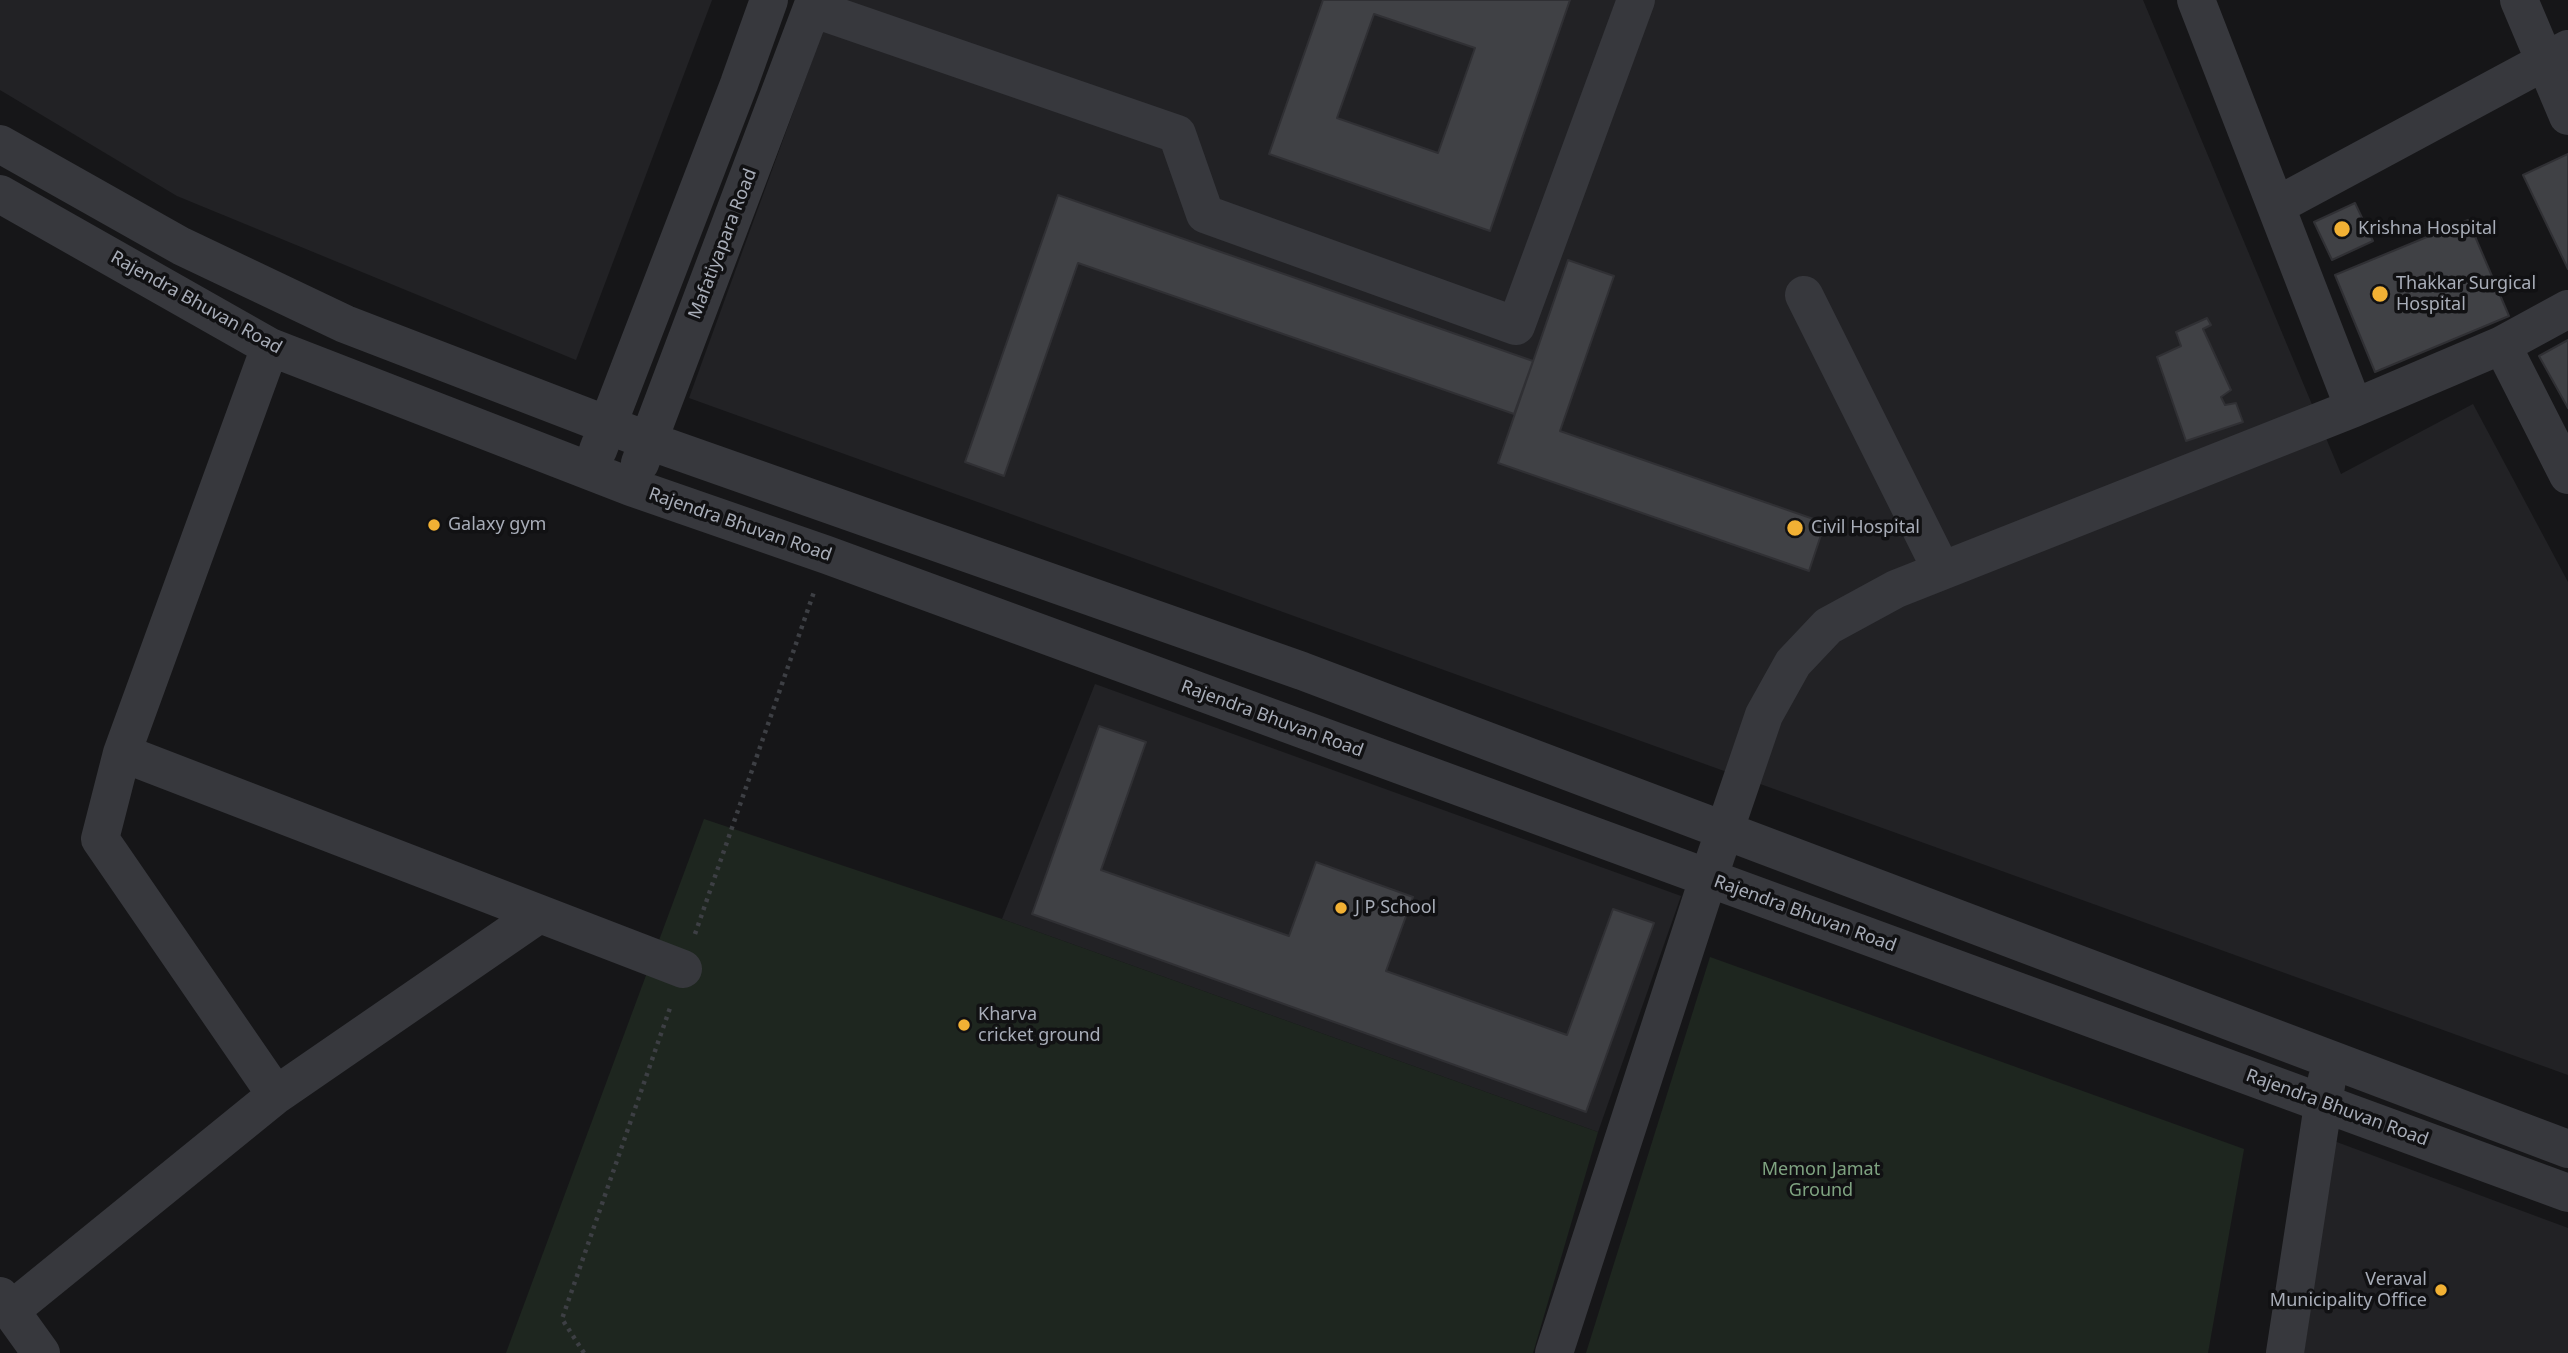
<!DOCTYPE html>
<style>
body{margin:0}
canvas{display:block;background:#161618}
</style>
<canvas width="2568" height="1353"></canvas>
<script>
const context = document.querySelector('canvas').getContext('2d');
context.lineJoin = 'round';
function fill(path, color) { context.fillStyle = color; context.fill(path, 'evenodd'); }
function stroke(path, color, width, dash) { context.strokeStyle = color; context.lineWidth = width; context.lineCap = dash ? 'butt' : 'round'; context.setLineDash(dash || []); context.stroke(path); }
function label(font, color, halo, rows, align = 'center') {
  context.font = font + ' "Noto Sans",sans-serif'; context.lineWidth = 7; context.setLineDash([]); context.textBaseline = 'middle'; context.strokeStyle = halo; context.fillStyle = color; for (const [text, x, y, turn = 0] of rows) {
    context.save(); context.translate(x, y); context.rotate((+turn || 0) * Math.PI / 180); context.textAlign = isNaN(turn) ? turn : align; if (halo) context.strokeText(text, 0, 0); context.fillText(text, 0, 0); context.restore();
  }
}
fill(new Path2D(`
 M0,0H712L576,360L177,196L0,90Z
 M834,0H2143L2341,474L2473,404L2568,582V1075L689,398Z
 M1095,684L1681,896L1598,1132L1002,919Z
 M2334,1141L2568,1228V1353H2304Z`), '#222225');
fill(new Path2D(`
 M704,819L1002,919L1598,1132L1533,1353H506Z
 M1710,957L2244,1149L2208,1353H1586Z`), '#1e261f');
const building = new Path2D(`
 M1323,0H1570L1490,231L1269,154ZM1374,14L1475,48L1438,153L1337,118Z
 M2568,154V269L2523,175Z
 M1058,195L1533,361L1514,414L1078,263L1004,476L965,462Z
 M2355,203L2373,241L2332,260L2314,222Z
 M2468,220L2509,316L2375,372L2335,275Z
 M1568,260L1614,276L1560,431L1825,523L1809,571L1498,463Z
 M2207,318L2211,325L2203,329L2231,390L2221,397L2225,405L2236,403L2243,422L2186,441L2157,357L2181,346L2176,332Z
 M2568,340V408L2539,356Z
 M1099,726L1146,742L1101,870L1289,936L1316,862L1413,897L1386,971L1567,1035L1613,909L1654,923L1586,1112L1032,914Z`);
fill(building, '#404145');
stroke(building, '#303034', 2);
stroke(new Path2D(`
 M695,934L814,592
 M584,1353L562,1319L671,1005`), '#3d3f44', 4.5, [3.5, 5]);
stroke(new Path2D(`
 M2196,0L2354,408L2502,345L2568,309
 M2519,0L2568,116
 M812,8L1177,134L1205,214L1516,326L1636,0
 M0,144L181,246L345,324L649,441L1302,671L2568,1149
 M0,194L270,347L631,487L827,555L2568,1193
 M2276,206L2568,49
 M1804,295L1942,571
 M2502,345L2568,475
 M270,347L122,753L100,839L276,1095
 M598,450L739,84L769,0
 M640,463L815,0
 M122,753L683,969
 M0,1296L41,1353
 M10,1311L276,1095L539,914
 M1554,1353L1708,879L1764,715L1793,663L1828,626L1896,589L2354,408
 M2285,1353L2327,1079`), '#37383d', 38);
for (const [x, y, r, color] of [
 [2342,229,9,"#f2b134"],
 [2380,294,9,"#f2b134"],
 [434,525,7,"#f2b134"],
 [1795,528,9,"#f2b134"],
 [1341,908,7,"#f2b134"],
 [964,1025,7,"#f2b134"],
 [2441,1290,7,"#f2b134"]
]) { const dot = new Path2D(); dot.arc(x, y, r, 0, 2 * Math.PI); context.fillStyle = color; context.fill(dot); stroke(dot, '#111113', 2.5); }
label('18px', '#a8adb8', '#111113', [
 ["Krishna Hospital",2358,229],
 ["Thakkar Surgical",2396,284],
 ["Hospital",2396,305],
 ["Galaxy gym",448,525],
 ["Civil Hospital",1811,528],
 ["J P School",1355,908],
 ["Kharva",978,1015],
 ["cricket ground",978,1036],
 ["Veraval",2427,1280,"right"],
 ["Municipality Office",2427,1301,"right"]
], 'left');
label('18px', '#a8adb8', '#111113', [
 ["Mafatiyapara Road",723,244,-69],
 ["Rajendra Bhuvan Road",196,303,29],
 ["Rajendra Bhuvan Road",740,525,19],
 ["Rajendra Bhuvan Road",1272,719,20],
 ["Rajendra Bhuvan Road",1805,914,20],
 ["Rajendra Bhuvan Road",2337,1108,20]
]);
label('18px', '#7fa381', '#111113', [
 ["Memon Jamat",1821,1170],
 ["Ground",1821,1191]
]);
</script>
